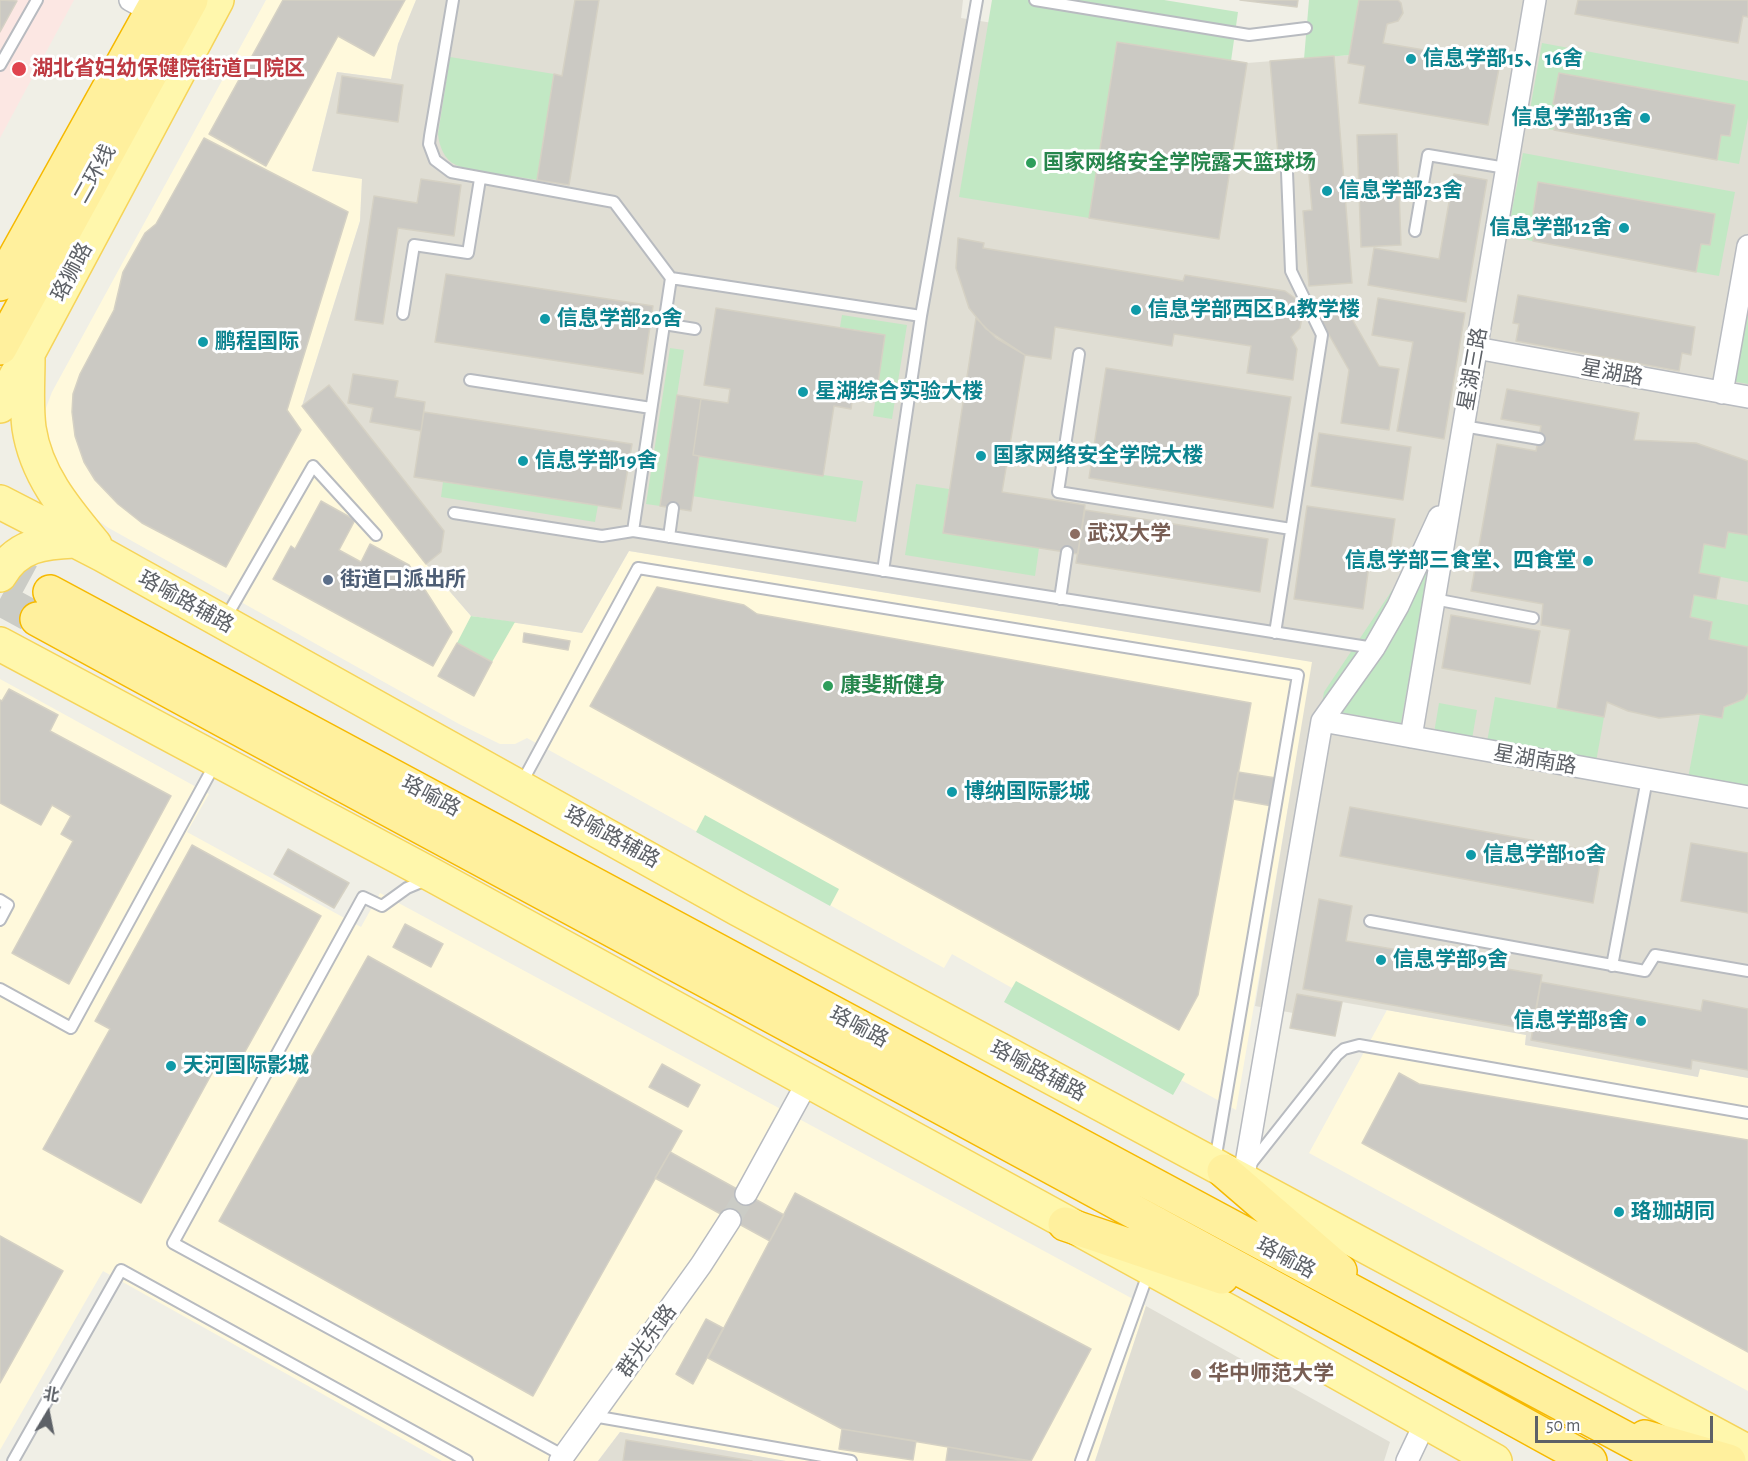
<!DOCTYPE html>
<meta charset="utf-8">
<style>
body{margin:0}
#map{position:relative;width:1748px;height:1461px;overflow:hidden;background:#f0efe6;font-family:"Alegreya Sans","Noto Sans SC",sans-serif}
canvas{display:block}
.north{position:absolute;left:18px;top:1383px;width:60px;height:60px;-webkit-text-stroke:4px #fff;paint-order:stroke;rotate:10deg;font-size:16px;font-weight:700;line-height:24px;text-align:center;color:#5d6167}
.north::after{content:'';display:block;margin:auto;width:21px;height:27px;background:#5d6167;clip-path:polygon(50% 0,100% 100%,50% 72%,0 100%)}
.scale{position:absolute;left:1535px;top:1416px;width:178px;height:27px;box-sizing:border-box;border:3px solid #5d6167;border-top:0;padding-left:8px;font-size:18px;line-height:21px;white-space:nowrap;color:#5d6167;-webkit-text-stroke:4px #fff;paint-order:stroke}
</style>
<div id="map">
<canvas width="1748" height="1461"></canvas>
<div class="north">北</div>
<div class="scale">50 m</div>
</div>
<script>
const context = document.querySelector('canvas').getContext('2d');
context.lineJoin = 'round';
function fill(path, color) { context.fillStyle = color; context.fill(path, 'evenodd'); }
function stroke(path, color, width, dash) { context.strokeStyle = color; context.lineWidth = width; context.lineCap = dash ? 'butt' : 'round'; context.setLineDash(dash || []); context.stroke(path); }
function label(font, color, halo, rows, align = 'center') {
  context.font = font + ' "Alegreya Sans","Noto Sans SC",sans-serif'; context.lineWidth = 6; context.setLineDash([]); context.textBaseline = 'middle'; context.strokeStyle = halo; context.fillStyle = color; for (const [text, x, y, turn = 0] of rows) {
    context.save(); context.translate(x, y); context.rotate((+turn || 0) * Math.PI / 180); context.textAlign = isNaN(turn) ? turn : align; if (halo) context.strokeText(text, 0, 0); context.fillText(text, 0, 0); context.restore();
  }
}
fill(new Path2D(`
 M266,0H416L398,44L391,79L337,72L312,171L362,178L360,221L302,406L426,564L471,616L582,633L629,551L1313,662L1236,1110L1181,1080L1184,1074L1016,982L1012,988L952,954L944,968L527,738L515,744H500L459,724L107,527L81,507L60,484L44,430L46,408L52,392Z
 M0,679L209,794L187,832L361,927L380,893L1146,1306L1095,1461H786L620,1432L598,1461H442L103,1271L0,1450Z
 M1387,1010L1526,1035L1525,1045L1697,1077L1699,1069L1748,1078V1391L1309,1153Z`), '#fff9dc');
fill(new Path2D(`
 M416,0H963L961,18L1247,63L1350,55L1359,0H1748V1078L1700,1069L1698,1077L1525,1045L1526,1035L1297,994L1293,1013L1255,1006L1312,662L629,551L582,633L471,616L426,564L302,406L360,221L362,179L312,171L337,72L391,79L398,44Z
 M1146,1306L1390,1442L1384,1461H1095Z
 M620,1432L786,1461H598Z`), '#e0ded4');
fill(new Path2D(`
 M0,0H74L0,138Z`), '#fce7e3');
fill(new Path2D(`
 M992,0H1164L1238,12L1231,61L1117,43L1089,218L959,197Z
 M1309,0H1359L1350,55L1304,59Z
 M1542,43L1748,81V118L1739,164L1717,160L1721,135L1730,136L1735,105L1559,73L1553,104L1558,105L1554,130L1527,126Z
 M450,57L554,74L537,180C515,176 476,173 456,165C444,160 439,145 438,134Z
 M1523,153L1735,192L1719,276L1696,272L1701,244L1710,245L1715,214L1539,182L1533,213L1538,215L1533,241L1507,236Z
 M1748,287V384L1731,381Z
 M842,315L907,325L892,419L873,416L885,335L840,327Z
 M670,348L684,350L660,506L646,504Z
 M699,456L863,481L856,522L692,496Z
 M443,482L598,505L595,522L441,497Z
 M916,484L949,489L943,533L1039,548L1035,576L905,555Z
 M1728,532L1748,535V582L1699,573L1704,544L1725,548Z
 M1409,565L1429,569L1401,723L1321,709L1324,692Z
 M1694,595L1748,605V647L1709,639L1712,622L1690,617Z
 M471,616L515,622L492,662L457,643Z
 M1748,692V789L1688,778L1700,714C1716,709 1739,707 1748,692Z
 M1495,697L1604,717L1596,762L1487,742Z
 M1439,703L1477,710L1472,739L1434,733Z
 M705,815L839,889L830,906L696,832Z
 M1016,981L1185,1074L1173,1095L1004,1002Z`), '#c2e8c4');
const building = new Path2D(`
 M0,0L17,1L0,32Z
 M283,0H405L374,56L338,36L266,166L209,134Z
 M575,0H599L569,185L537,180L554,74L562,76Z
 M1240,0H1298L1297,7Z
 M1359,0H1398L1401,3L1403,13L1398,21L1387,24L1383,43L1500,63L1488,125L1359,103L1365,66L1348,63Z
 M1578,0H1748V17L1743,16L1738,43L1575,14Z
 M1117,42L1247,63L1219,239L1089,218Z
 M1334,56L1352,283L1309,286L1303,211L1312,210L1307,152L1278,154L1270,61Z
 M1559,73L1735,105L1730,136L1721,135L1717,160L1554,130L1558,105L1553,104Z
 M342,76L403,85L398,122L337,113Z
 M1397,134L1401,245L1361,247L1357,135Z
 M204,138L348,212L287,410L301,430L226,567L142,523L118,504L95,480L84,462L75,436L72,412L73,394L80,374L114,310L123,272L145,233L156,224Z
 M1454,174L1487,180L1466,302L1368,285L1374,248L1439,259Z
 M421,179L461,185L454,236L398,228L383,324L355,320L374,196L417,203Z
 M1538,182L1715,214L1710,245L1701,244L1696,272L1533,241L1538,215L1533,214Z
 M958,238L984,243L983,248L1183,281L1185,275L1285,291L1296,299L1303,312L1300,328L1291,337L1297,349L1293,380L1247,373L1251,346L1174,334L1172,346L1055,327L1051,359L1025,355L986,329L969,308L956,268Z
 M446,274L653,306L643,374L435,342Z
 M1518,295L1695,327L1691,355L1682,353L1679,371L1516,341L1519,324L1513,323Z
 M1340,298L1379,366L1399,369L1389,430L1341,423L1349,370L1316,312Z
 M1378,298L1465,313L1444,439L1397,431L1413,342L1372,335Z
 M716,308L885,335L876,397L853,394L851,409L834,406L823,476L693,455L701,399L728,403L730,389L704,385Z
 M976,318L996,338L1025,355L1002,492L1085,505L1078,554L943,533Z
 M1106,368L1291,397L1273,508L1089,478Z
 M353,374L398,381L395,397L425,402L421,431L370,422L373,408L348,403Z
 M329,385L444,531L441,552L426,564L302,406Z
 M1507,389L1639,413L1634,440L1696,443L1748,461V535L1728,532L1725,548L1704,544L1699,573L1720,577L1716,599L1694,595L1690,617L1712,622L1709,639L1748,647V692L1744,699L1724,707L1722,718L1700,714L1659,718L1628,711L1607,702L1604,717L1557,708L1570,630L1541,625L1543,604L1471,591L1497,444L1536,451L1541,426L1501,419Z
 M677,395L701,399L693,455L699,456L691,511L660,506Z
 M424,412L632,444L621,509L414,477Z
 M1319,433L1411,447L1403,500L1311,486Z
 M321,501L355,520L339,550L361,562L370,544L409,565L452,632L433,666L273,579L291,546L295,549Z
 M1307,506L1395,519L1389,561L1370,558L1363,609L1294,599Z
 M1085,510L1268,539L1260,592L1076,563Z
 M657,587L744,605L757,614L1251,703L1198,995L1179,1030L590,706Z
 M1451,615L1540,631L1530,684L1442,668Z
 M524,633L570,641L568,650L523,642Z
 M457,643L492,662L474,696L438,676Z
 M9,689L58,715L50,731L171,796L69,984L12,953L73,841L61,834L71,816L52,805L41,825L0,803V700L2,701Z
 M1238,772L1276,778L1272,806L1233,799Z
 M1350,807L1602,853L1593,903L1340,856Z
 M1691,843L1748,853V913L1681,901Z
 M192,845L321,916L232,1075L216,1066L141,1203L43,1149L110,1029L95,1021Z
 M288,849L349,883L334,908L274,874Z
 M1319,899L1352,906L1346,941L1542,975L1532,1030L1303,989Z
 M405,924L443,944L431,967L393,947Z
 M368,956L682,1131L533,1396L219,1221Z
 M1541,982L1701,1011L1703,1000L1748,1009V1070L1692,1060L1691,1069L1531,1040Z
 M1297,994L1342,1002L1335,1036L1290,1028Z
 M662,1064L700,1085L688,1107L649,1087Z
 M1399,1073L1419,1084L1748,1140V1352L1362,1143Z
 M670,1152L784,1215L770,1241L655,1178Z
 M795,1193L1091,1349L1031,1461L842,1429L708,1358Z
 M0,1236L63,1271L0,1383Z
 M706,1319L723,1328L693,1384L676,1374Z
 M842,1429L916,1441L913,1460L839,1449Z
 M626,1440L752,1461H623Z
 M948,1447L1026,1461H946Z`);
fill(building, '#cbc9c3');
stroke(building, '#d5d1c4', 1.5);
stroke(new Path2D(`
 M730,1220L746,1194`), '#cbccc6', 21, [21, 10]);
stroke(new Path2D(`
 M0,565L50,592
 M0,599L37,619`), '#cbccc6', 33, [33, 16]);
const service = new Path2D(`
 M453,0L430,136L429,144L435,160L451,172L614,202L671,278L921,316
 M1035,0L1249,35L1306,28
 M0,65L37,0
 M1415,231L1428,155L1506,168
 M403,314L414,245L468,253L480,179
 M664,324L695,329
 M1079,354L1058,492L1291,529
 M470,380L651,408
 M1463,426L1539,439
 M454,513L602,536L633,531L1374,648
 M633,531L671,278
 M669,537L673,508
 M883,571L921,316L977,0
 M1060,599L1067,552
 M1434,599L1533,618
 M225,619L313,466L376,535
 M1275,633L1322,335L1291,271L1287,172
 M520,786L638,568L1298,675L1215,1161
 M426,880L407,888L382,906L363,897L173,1243L564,1456
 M0,900L8,905L0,920
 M1370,921L1645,971L1655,955L1748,971
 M1612,966L1647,779
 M0,989L71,1028L216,762
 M1250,1165L1337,1055L1344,1049L1359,1045L1748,1113
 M593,1416L851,1461
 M13,1461L121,1270L467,1461
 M1081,1461L1149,1271`);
const minor = new Path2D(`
 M130,0L141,6
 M1476,348L1748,397
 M1722,393L1748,246
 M1322,721L1748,797
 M1411,737L1535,0
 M1243,1181L1322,721L1374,648L1398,606L1439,517
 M746,1194L808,1081
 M560,1461L701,1265L730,1220
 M1407,1461L1425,1423`);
const primary = new Path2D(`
 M28,358C28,381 26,405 29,428C36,475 66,510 95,545
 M0,406L217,0
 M0,502L103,555L738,909L1748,1452
 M0,575C17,545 44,542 75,541
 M0,644L434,876L1230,1312L1495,1461`);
const trunk = new Path2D(`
 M0,284L158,0
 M0,348L191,0
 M50,592L1668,1461
 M37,619C554,901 1075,1176 1590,1461
 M1224,1171L1340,1271
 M1065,1224L1222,1277
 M1645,1437L1729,1461`);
stroke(service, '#b8bbc0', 14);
stroke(minor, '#b8bbc0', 24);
stroke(primary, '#f6d459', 36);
stroke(trunk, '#f6b900', 36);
stroke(service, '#fff', 10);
stroke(minor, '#fff', 21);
stroke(primary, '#fff7ac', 33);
stroke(trunk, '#fff09d', 33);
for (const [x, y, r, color] of [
 [1411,59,6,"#0f9aa8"],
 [19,69,8,"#e0444e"],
 [1645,118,6,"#0f9aa8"],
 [1031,163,6,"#2e9e5b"],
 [1327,191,6,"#0f9aa8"],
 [1624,228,6,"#0f9aa8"],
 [1136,310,6,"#0f9aa8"],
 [545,319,6,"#0f9aa8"],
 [203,342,6,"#0f9aa8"],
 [803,392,6,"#0f9aa8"],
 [981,456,6,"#0f9aa8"],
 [523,461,6,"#0f9aa8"],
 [1075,534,6,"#8d6e63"],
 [1588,561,6,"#0f9aa8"],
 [328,580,6,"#5c6f8a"],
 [828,686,6,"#2e9e5b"],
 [952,792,6,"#0f9aa8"],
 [1471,855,6,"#0f9aa8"],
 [1381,960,6,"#0f9aa8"],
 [1641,1021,6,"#0f9aa8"],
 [171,1066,6,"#0f9aa8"],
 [1619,1212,6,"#0f9aa8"],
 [1196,1374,6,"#8d6e63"]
]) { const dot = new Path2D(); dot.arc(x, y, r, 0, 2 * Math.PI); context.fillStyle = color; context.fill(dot); stroke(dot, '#fff', 2); }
label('bold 21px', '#0d838f', '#fff', [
 ["信息学部15、16舍",1423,59],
 ["信息学部13舍",1633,118,"right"],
 ["信息学部23舍",1339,191],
 ["信息学部12舍",1612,228,"right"],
 ["信息学部西区B4教学楼",1148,310],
 ["信息学部20舍",557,319],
 ["鹏程国际",215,342],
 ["星湖综合实验大楼",815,392],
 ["国家网络安全学院大楼",993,456],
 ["信息学部19舍",535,461],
 ["信息学部三食堂、四食堂",1576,561,"right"],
 ["博纳国际影城",964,792],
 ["信息学部10舍",1483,855],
 ["信息学部9舍",1393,960],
 ["信息学部8舍",1629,1021,"right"],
 ["天河国际影城",183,1066],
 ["珞珈胡同",1631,1212]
], 'left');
label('bold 21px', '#be3a42', '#fff', [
 ["湖北省妇幼保健院街道口院区",32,69]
], 'left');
label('bold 21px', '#27864d', '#fff', [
 ["国家网络安全学院露天篮球场",1043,163],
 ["康斐斯健身",840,686]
], 'left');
label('21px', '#5d6167', '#fff', [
 ["二环线",95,174,-61],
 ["珞狮路",72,272,-62],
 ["星湖三路",1473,369,-80],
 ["星湖路",1612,373,10],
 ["珞喻路辅路",186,602,29],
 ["星湖南路",1535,760,10],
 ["珞喻路",431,796,28],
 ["珞喻路辅路",612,837,29],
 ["珞喻路",859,1027,28],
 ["珞喻路辅路",1038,1071,28],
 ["珞喻路",1286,1258,28],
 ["群光东路",647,1341,-54]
]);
label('bold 21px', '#785e54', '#fff', [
 ["武汉大学",1087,534],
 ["华中师范大学",1208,1374]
], 'left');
label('bold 21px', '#4e5e75', '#fff', [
 ["街道口派出所",340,580]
], 'left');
</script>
